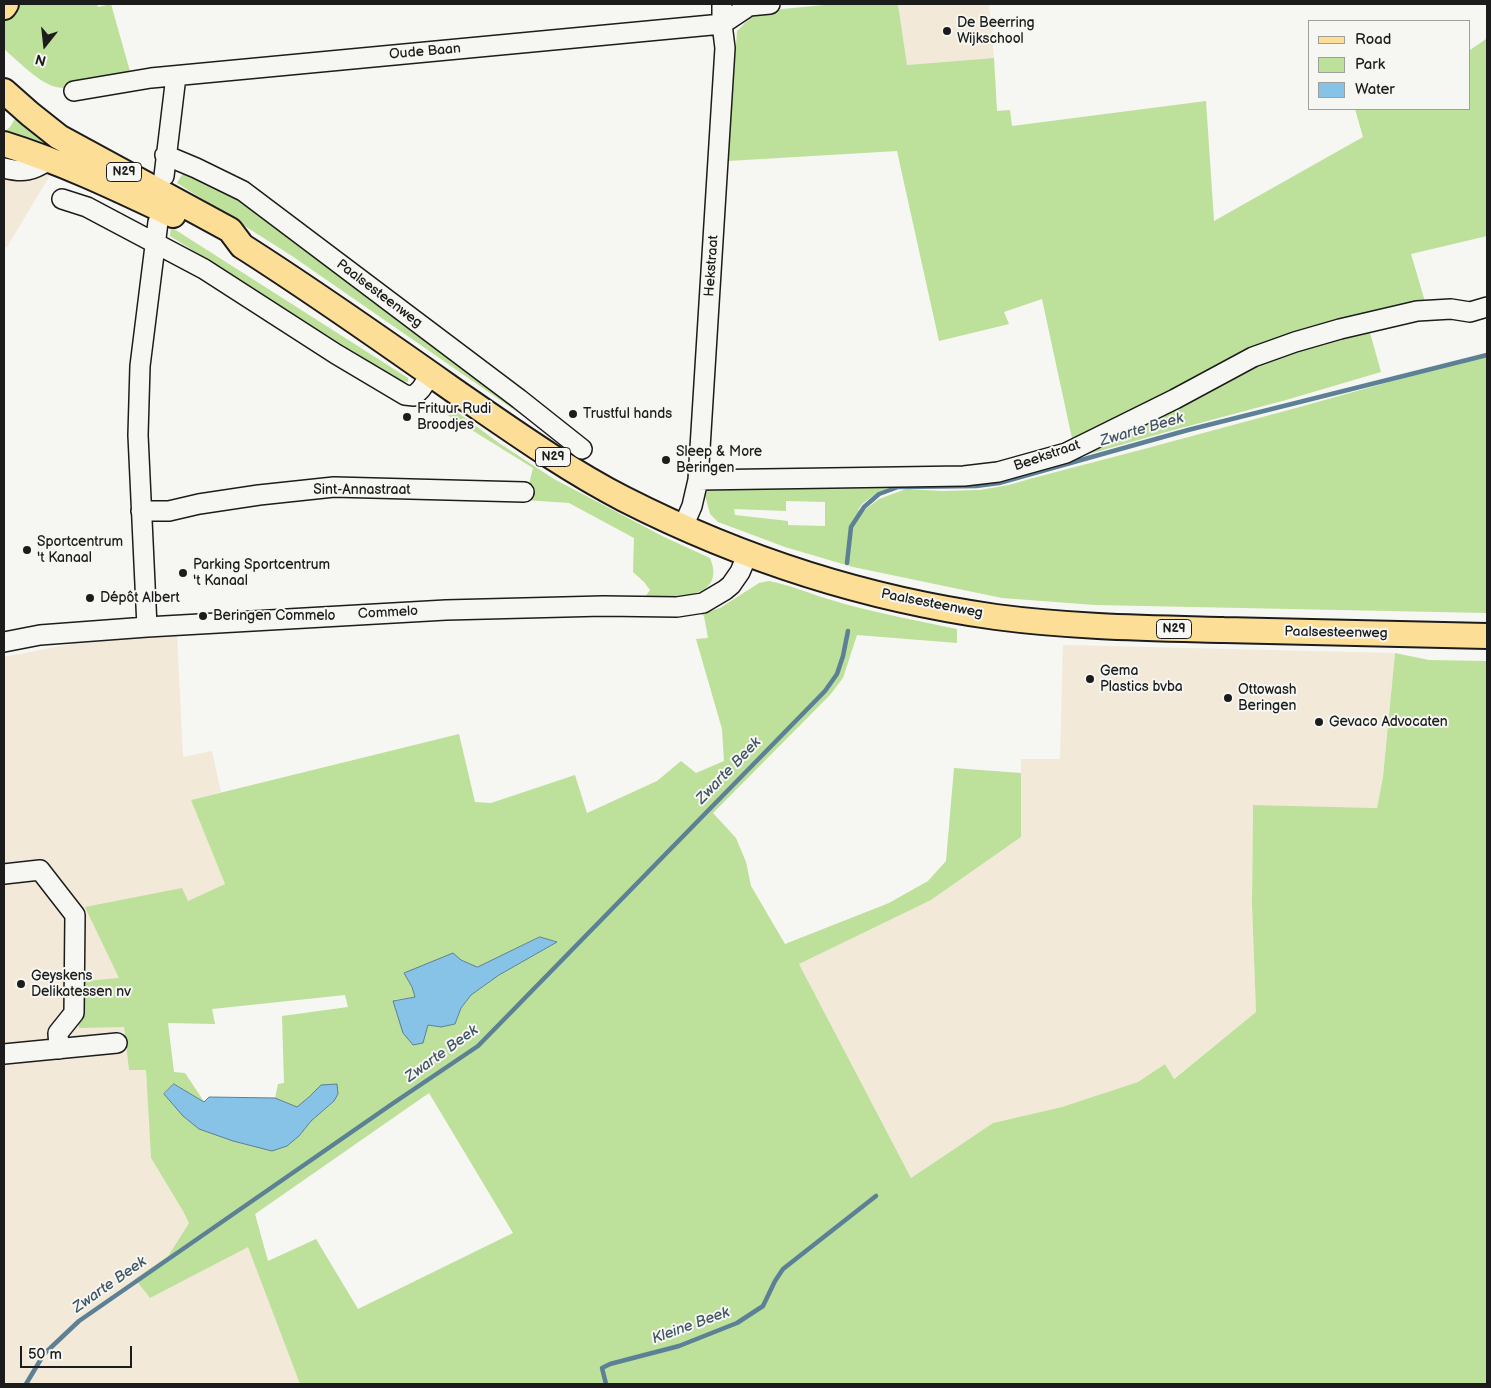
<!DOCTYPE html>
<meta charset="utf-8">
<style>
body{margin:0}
#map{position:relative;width:1491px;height:1388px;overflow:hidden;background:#f6f6f2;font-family:"Balsamiq Sans",sans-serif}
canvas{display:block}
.frame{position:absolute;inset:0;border:5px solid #1c1c1c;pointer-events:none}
.legend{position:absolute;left:1308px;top:20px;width:162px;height:90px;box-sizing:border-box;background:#f6f6f2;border:1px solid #9f9f9c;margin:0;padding:6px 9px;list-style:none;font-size:15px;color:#1c1c1c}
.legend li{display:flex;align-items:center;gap:10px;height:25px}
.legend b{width:25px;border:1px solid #9f9f9c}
.north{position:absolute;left:20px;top:20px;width:50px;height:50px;-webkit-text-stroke:4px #f6f6f2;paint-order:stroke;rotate:196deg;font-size:14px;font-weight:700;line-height:20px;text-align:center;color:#1c1c1c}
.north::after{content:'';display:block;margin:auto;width:18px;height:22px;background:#1c1c1c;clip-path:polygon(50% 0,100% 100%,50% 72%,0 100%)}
.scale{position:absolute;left:20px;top:1346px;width:112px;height:22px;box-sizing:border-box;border:2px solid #1c1c1c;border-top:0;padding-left:6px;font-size:15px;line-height:18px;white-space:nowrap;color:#1c1c1c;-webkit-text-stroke:4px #f6f6f2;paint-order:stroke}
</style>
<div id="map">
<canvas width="1491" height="1388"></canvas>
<div class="frame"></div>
<ul class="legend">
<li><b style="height:6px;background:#fdde96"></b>Road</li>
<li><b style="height:14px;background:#bde09a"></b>Park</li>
<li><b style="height:14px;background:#86c3e6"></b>Water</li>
</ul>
<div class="north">N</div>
<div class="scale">50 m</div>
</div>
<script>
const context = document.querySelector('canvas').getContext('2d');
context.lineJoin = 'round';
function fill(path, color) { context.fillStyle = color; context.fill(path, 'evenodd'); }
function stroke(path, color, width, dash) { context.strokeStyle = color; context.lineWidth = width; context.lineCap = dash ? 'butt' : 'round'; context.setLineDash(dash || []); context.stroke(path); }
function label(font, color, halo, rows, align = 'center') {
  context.font = font + ' "Balsamiq Sans",sans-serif'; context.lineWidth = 4; context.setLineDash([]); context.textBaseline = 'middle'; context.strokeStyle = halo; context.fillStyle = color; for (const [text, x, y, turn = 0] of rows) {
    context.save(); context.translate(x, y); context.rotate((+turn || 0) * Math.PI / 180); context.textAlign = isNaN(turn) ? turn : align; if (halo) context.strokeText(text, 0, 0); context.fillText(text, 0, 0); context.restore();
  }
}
fill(new Path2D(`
 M898,4H989L994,58L907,65Z
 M4,160L52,172L7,247H4Z
 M177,634L183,757L212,751L221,792L191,800L225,884L188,901L86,907L120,978L79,1027H124L129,1070H146L151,1158L183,1211L189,1223L168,1256L135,1279L150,1298L248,1246L300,1384H4V657L72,644Z
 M1063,645L1395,653L1383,777L1377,808L1253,805L1252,905L1256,1012L1173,1079L1165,1064L1138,1082L1062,1107L993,1123L911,1178L799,964L931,900L1021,837V759H1060Z`), '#f2e9d8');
fill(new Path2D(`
 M18,4H97L98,7L111,4L131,75C111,80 68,94 50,85C33,77 18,61 4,49V22Z
 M835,4H898L907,65L994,58L997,111L1010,110L1012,126L1206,101L1214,221L1363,137L1355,109H1470V50L1486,39L1487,37V236L1411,254L1426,305L1373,316L1073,443L1042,299L1004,312L1009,324L939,341L897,151L728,161L737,31L745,23L754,16L782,9Z
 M16,117L101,165L4,139V132L10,127Z
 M183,173L194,174L228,188L531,415L529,420L292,256L177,183Z
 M171,227L408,378V382L400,381L170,236Z
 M1369,329L1381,372L1286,400L1170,431L1082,456L979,483L943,484H900L878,492L862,504L858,510L862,512L879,499L906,489L942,491L980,490L1009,485L1033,478L1144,449L1296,408L1457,363L1487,357V613L1095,605L1002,598L853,567L785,547L718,522L710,514L705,495L709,486L718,484H825L976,480L997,476L1060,460L1137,424L1262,361L1304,345ZM786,501L825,502V526L788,525V521L735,515L734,509L786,511Z
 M445,403L499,443L554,479L664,537L710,558C728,601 670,597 645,597L650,590L644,582L633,572L634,538L569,503L525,500L533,468L441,411Z
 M769,581C790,585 808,593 828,599C870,612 914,620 957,629V643L857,635L843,678L830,695L713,813L736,838L746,862L751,886L785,944L889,903L928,881L946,861L954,768L1021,773V837L931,900L799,964L911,1178L993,1123L1062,1107L1138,1082L1165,1064L1174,1079L1256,1012L1252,905L1253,805L1377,808L1383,777L1395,653L1429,660L1487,661V1384H300L248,1247L150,1298L135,1279L168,1256L189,1223L183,1211L151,1158L146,1070H129L124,1027L79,1028L74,982L119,978L85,907L182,888L188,901L225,884L191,800L459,734L475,802L491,803L575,775L587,813L657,781L681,761L696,773L724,761L722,729L696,639L708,638L704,616L701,614L720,608L759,583ZM540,937L557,942L499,975L471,995L461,1008L455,1024L441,1027L428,1025L394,1000L415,997L412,987L404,973L461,960L477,967ZM345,995L348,1007L282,1016L284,1083L278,1084L275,1098L297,1107L309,1097L321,1085L334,1101L311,1121L299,1136L164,1094L175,1084L205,1103L185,1073L174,1072L168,1023L215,1024L212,1009ZM429,1093L513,1233L358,1309L316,1239L268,1261L255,1214Z`), '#bde09a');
const water = new Path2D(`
 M540,937L557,942L499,975L471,995L461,1008L455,1024L441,1027L428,1025L423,1043L413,1045L403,1033L393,1001L415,997L412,987L404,973L453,953L461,960L477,967Z
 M174,1084L204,1102L209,1097L275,1098L297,1107L309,1097L321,1085L337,1084L338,1094L334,1101L311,1121L299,1136L287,1146L272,1151L233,1141L199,1129L183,1116L164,1094Z`);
fill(water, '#86c3e6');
stroke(water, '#5c8095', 1);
stroke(new Path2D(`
 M847,563L851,527L864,507L879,494L898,487L976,486L999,483L1188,430L1487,355
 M26,1384L44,1354L79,1321L392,1104L478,1046L825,691L837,674L843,656L848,631
 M606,1384L602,1368L610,1364L679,1346L737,1323L763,1306L775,1281L783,1269L876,1196`), '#5c8095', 4.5);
const minor = new Path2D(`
 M74,91L151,78L722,24L749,6L770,4
 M165,155L196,168L243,191L519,399L582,449
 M4,168C24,173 32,171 49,160
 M164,176L176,76
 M62,199L87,207L204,269L336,354L405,395L414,396L421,389L431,374
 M698,480L964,476L998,472L1066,453L1175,399L1253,357L1295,342L1340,329L1417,311L1451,309L1470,312L1487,307
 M141,511H169L199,504L259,495L334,487L524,492
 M683,527L692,506L698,480L725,48L722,24V4
 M147,627L138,435L140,366L158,222
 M4,642L40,635L147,627L446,610L603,606L677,607L703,603L725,590L731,585L740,572L748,553
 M4,874L40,870L75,915L74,1013L58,1033L59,1049
 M4,1054L117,1043`);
const major = new Path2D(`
 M4,7L6,4
 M4,91L30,114L59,137L230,230L242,246C316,293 388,344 459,394C513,431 566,469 624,499C740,558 867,599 996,617C1071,627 1148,628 1224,630C1312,632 1400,634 1487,636
 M4,144C62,162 118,189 173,215`);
stroke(minor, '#1c1c1c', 22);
stroke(major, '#1c1c1c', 28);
stroke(minor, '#f6f6f2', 19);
stroke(major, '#fdde96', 24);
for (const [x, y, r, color] of [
 [947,31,5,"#1c1c1c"],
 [573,414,5,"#1c1c1c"],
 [407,417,5,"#1c1c1c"],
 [666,460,5,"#1c1c1c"],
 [27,550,5,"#1c1c1c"],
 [183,573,5,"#1c1c1c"],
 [90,598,5,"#1c1c1c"],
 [203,616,5,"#1c1c1c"],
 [1090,679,5,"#1c1c1c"],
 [1228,698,5,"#1c1c1c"],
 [1319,722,5,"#1c1c1c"],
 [21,984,5,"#1c1c1c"]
]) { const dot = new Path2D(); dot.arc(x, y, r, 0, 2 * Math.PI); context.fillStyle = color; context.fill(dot); stroke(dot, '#f6f6f2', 2); }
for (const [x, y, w] of [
 [124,172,35],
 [553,457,35],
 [1174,629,35]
]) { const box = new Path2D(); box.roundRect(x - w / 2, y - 9.5, w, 19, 4); context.fillStyle = '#f6f6f2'; context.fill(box); stroke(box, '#1c1c1c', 1); }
label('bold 12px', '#1c1c1c', null, [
 ["N29",124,172],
 ["N29",553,457],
 ["N29",1174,629]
]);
label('14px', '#1c1c1c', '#f6f6f2', [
 ["De Beerring",957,23],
 ["Wijkschool",957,39],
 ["Frituur Rudi",417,409],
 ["Broodjes",417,425],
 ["Trustful hands",583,414],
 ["Sleep & More",676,452],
 ["Beringen",676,468],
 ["Sportcentrum",37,542],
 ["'t Kanaal",37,558],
 ["Parking Sportcentrum",193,565],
 ["'t Kanaal",193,581],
 ["Dépôt Albert",100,598],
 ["Beringen Commelo",213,616],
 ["Gema",1100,671],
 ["Plastics bvba",1100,687],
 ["Ottowash",1238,690],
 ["Beringen",1238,706],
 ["Gevaco Advocaten",1329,722],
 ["Geyskens",31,976],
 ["Delikatessen nv",31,992]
], 'left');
label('14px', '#1c1c1c', '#f6f6f2', [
 ["Oude Baan",425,52,-5],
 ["Hekstraat",712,266,-86],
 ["Paalsesteenweg",379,294,37],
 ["Beekstraat",1047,456,-19],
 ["Sint-Annastraat",362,490],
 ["Paalsesteenweg",932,604,11],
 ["Commelo",388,613,-3],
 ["Paalsesteenweg",1336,633,1]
]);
label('italic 15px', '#415663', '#f6f6f2', [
 ["Zwarte Beek",1142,430,-16],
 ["Zwarte Beek",729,771,-46],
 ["Zwarte Beek",442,1054,-36],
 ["Zwarte Beek",110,1285,-35],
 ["Kleine Beek",691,1326,-20]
]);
</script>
